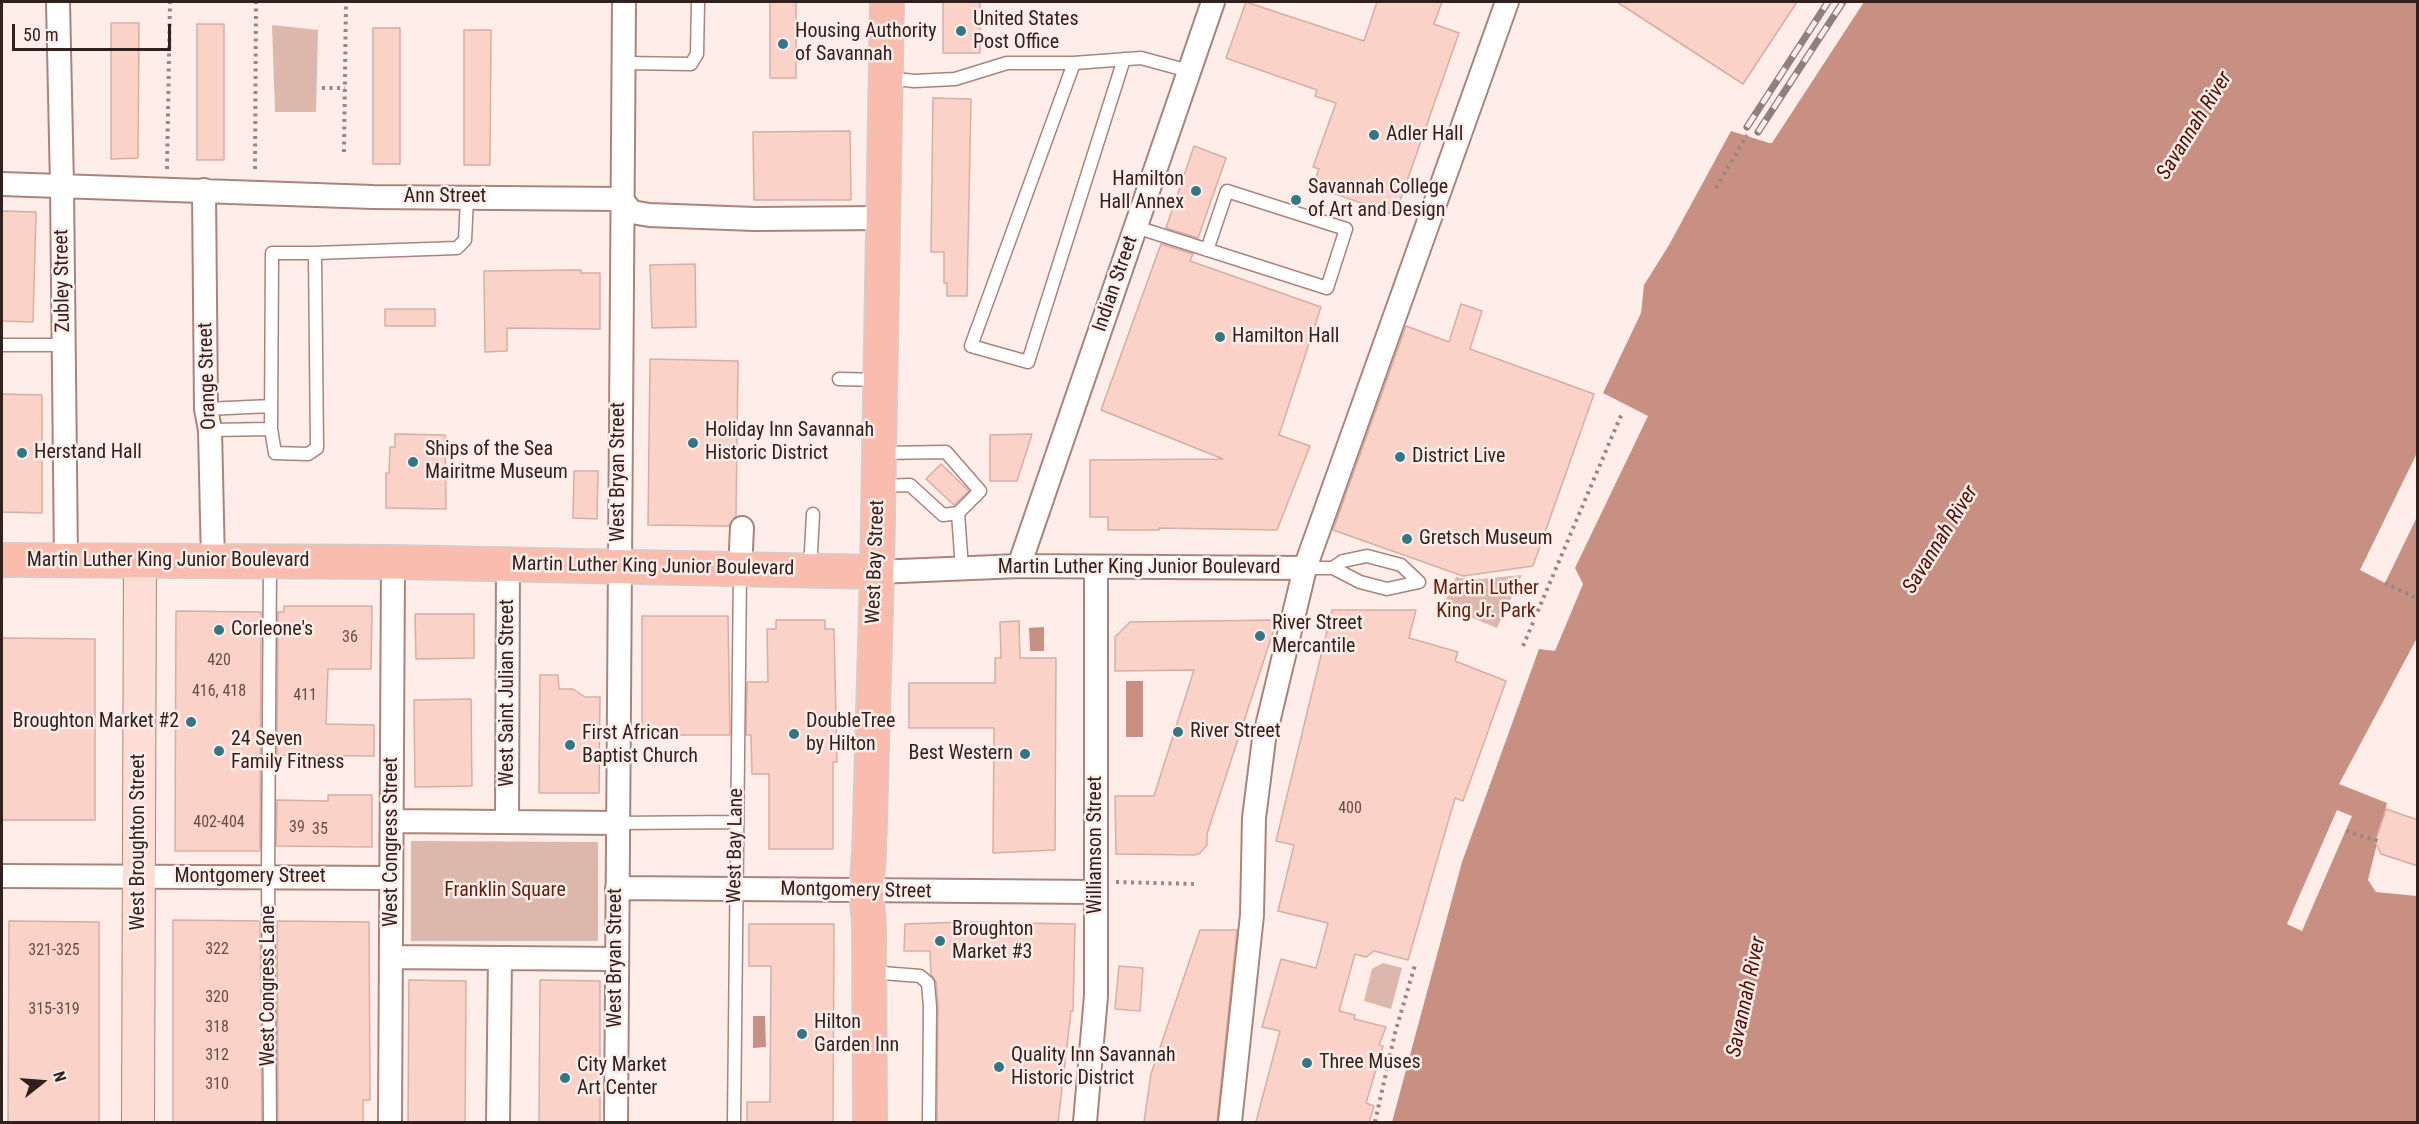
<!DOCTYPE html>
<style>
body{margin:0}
#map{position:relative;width:2419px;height:1124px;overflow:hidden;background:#ffede9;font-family:"Roboto Condensed",sans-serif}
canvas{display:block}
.frame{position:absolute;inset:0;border:3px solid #31211d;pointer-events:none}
.north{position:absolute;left:12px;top:1052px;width:60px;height:60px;-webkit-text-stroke:4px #ffede9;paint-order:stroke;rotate:73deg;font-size:16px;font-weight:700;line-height:24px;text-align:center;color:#31211d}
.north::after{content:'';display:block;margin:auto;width:21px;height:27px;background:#31211d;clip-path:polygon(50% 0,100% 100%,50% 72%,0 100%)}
.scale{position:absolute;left:12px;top:24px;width:159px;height:27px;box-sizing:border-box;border:3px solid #31211d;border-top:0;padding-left:8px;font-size:18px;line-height:21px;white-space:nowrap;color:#31211d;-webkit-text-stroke:4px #ffede9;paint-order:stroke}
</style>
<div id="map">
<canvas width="2419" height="1124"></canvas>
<div class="frame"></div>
<div class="north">N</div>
<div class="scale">50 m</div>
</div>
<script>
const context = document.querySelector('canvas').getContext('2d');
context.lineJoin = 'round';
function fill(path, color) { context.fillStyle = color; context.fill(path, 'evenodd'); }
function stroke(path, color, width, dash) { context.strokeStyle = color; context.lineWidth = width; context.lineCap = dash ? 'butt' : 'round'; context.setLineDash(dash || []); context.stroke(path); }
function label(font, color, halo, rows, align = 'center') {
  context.font = font + ' "Roboto Condensed",sans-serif'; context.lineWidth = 5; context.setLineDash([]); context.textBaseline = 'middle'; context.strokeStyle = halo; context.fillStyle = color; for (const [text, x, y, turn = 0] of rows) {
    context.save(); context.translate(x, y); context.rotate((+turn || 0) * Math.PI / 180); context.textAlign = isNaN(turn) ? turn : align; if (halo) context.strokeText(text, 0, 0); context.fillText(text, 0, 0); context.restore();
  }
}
fill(new Path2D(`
 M272,25L318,30L316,112H275Z
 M1522,575L1497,628L1443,606L1456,577L1470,580Z
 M411,841L598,842V941H411Z
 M1383,963L1402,968L1391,1009L1364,1001L1372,969Z`), '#deb7ac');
fill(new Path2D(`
 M1864,2H2417V638L2339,784L2387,803L2368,880L2376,892L2417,896V1122H1392L1462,862L1539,649L1555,651L1583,584L1575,568L1648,416L1603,393L1641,313L1644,285L1669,245L1731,131L1769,143H1772Z
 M1044,627V651H1030L1029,628Z
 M1126,681H1143V737H1126Z
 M753,1016H765L766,1047L753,1048Z`), '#c89082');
fill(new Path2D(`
 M2417,453V517L2385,583L2360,570Z
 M2337,810L2352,816L2302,931L2287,924Z`), '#ffede9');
const building = new Path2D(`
 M770,2H796V78H770Z
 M943,2H980V53H943Z
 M1246,2L1364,41L1377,2H1442L1434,24L1459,33L1395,215L1313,186L1319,169L1313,167L1336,103L1315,96L1317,90L1226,58Z
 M1617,2H1797L1743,84Z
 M111,23H139L138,158L111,159Z
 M197,24H224V160H197Z
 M373,28H400V164H373Z
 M464,30H491L490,165H464Z
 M933,98L971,99L967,296H947V283H944V252H931Z
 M850,131L851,200H754L753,132Z
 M1194,146L1226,158L1198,238L1166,228Z
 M2,211L36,212L33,322L2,321Z
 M1161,244L1193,254L1190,261L1321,307L1279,435L1310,446L1277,530L1159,528V530H1108V517H1090V460L1223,459L1101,410Z
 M695,264L696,327L652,328L650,265Z
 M581,270V273H600V329L507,328V351L485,352L484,271Z
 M1461,304L1482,311L1470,349L1594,394L1533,566L1463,576L1333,530L1406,326L1449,342Z
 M385,309H435V326H385Z
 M650,359L738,361L736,516L729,526L648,525Z
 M2,394L42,395V513L2,512Z
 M395,434L445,435L446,509L386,508V473H389L390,447H395Z
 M1032,434L1017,481H990V435Z
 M941,464L969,491L954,505L926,479Z
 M574,471H598L597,519L573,518Z
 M284,606H372L371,669H328L326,724L374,725V756L277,755L278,612H284Z
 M1332,610H1416L1409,638L1458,652L1455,661L1506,681L1463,801L1455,798L1408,960L1374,951L1366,957L1355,954L1339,1011L1355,1015L1354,1019L1386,1027L1379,1045L1383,1046L1366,1103L1374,1106L1369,1122H1256L1280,1031L1262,1027L1281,959L1316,968L1328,923L1278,911L1294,845L1276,841Z
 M176,611L261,612L260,851H175Z
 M415,614H474V658L416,659Z
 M642,616H728L730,735H642Z
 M776,620H825V629H834L837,762H833V849H769V774H752L751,735H746L747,682H768L767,629H776Z
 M1277,620L1207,834V845L1200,853L1195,855L1116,854L1115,796H1154L1194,670L1115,671V637L1130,622Z
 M1019,621L1020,658H1056L1055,850L993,853L994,728H909V683H995V658H1001L1000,622Z
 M2,638L95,639V820H2Z
 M540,675H558L559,689H573L585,697H600L599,793H539Z
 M471,699L472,786L415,787L414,700Z
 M328,795H372V847L276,846L277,800L328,801Z
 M2386,809L2418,820V866L2381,854L2375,842Z
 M173,920L260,921L262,1122H173Z
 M9,921L99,922V1122H8Z
 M277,921L369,922L370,1100H363V1122H278Z
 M967,922L1075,924L1073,1011H1071L1058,1122H937L938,1007L936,982L931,974L930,951H904L905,924Z
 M749,924H834L833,1122H747V1102H770L771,966H749Z
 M1200,930H1237L1217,1122H1144L1151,1074Z
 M1119,966L1143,968L1140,1011L1115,1009Z
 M409,980L466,981L465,1122H408Z
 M540,980L600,981V1122H539Z`);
fill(building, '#fbd2c7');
stroke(building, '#d6aea4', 1.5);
const lane = new Path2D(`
 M623,63L691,64L697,54L698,2
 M1074,63L971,346L1028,362L1124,59
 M887,78L914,81L955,79L1007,63H1074L1141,58L1189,71
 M1136,227L1327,288L1346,229L1227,191L1207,250
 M272,253H315L317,448L308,454L275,453L271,429Z
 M315,253L457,248L465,240L467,198
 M2,345H64
 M839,379L880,380
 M206,409L271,406
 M210,430L271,429
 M880,486L910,485L943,515L958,513L980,491L946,452L880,453
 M958,513L962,569
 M270,563L268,877L270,1122
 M1305,568H1333L1360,582L1387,589L1419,582L1401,565L1367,556L1343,561L1333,568
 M810,570L813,514
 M617,823L737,822
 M870,972L920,976L928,983L930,1007L929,1122
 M734,1122L740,572`);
const street = new Path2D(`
 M58,2L62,186L66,561
 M2,184L373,197L621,199L632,212L649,215L754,219L883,218
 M204,190L206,409L210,430L213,562
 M1019,566L1213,2
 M740,569L742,528
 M877,572L1019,566L1305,568
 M392,821L617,823
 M507,822L508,564
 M2,876L391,878
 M617,888L1095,892
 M391,957L616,959
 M390,1122L393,562
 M498,1122L500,958
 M616,1122L624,2
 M1085,1122L1096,996V567
 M1230,1122L1252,915L1254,818L1264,739L1305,568L1507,2`);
const secondary = new Path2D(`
 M138,1122L140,561`);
const primary = new Path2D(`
 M2,560L393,562L877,572
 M870,1122L869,925L866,891L869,854L877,572L887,2`);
stroke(lane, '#aa847a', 15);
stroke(street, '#aa847a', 26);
stroke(secondary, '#aa847a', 34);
stroke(primary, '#d2cecd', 36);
stroke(new Path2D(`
 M322,88H345
 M344,152L346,2
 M167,169L170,2
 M255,169L256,2
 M1716,188L1747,135
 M2385,583L2418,599
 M1523,646L1622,413
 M2346,831L2378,841
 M1116,882L1196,884
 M1375,1122L1395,1033L1415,965`), '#988783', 4, [3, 4.5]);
stroke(lane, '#fff', 12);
stroke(street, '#fff', 22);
stroke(secondary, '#fdded6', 32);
stroke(primary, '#fabcad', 33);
const rail = new Path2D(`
 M1747,127L1828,2
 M1758,132L1843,2`);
stroke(rail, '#907f7b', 7);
stroke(rail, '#ffede9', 4.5, [14]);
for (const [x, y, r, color] of [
 [961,31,6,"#337786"],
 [783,44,6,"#337786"],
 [1374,135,6,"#337786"],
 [1196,191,6,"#337786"],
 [1296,200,6,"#337786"],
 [1220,337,6,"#337786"],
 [693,443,6,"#337786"],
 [22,453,6,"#337786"],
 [1400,457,6,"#337786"],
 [413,462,6,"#337786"],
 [1407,539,6,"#337786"],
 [219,630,6,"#337786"],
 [1260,636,6,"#337786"],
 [191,722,6,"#337786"],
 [1178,732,6,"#337786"],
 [794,734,6,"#337786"],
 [570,745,6,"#337786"],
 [219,751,6,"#337786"],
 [1025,754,6,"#337786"],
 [940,941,6,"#337786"],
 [802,1034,6,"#337786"],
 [1307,1063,6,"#337786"],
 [999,1067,6,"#337786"],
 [565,1078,6,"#337786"]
]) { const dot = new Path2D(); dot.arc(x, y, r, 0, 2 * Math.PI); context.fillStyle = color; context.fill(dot); stroke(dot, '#ffede9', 2); }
label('16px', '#644d48', null, [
 ["36",350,638],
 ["420",219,661],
 ["416, 418",219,692],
 ["411",305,696],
 ["400",1350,809],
 ["402-404",219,823],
 ["39",297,828],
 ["35",320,830],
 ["322",217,950],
 ["321-325",54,951],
 ["320",217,998],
 ["315-319",54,1010],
 ["318",217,1028],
 ["312",217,1056],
 ["310",217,1085]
]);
label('20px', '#31211d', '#ffede9', [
 ["United States",973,20],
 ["Post Office",973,43],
 ["Housing Authority",795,32],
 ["of Savannah",795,55],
 ["Adler Hall",1386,135],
 ["Hamilton",1184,180,"right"],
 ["Hall Annex",1184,203,"right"],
 ["Savannah College",1308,188],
 ["of Art and Design",1308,211],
 ["Hamilton Hall",1232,337],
 ["Holiday Inn Savannah",705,431],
 ["Historic District",705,454],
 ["Ships of the Sea",425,450],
 ["Mairitme Museum",425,473],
 ["Herstand Hall",34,453],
 ["District Live",1412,457],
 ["Gretsch Museum",1419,539],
 ["River Street",1272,624],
 ["Mercantile",1272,647],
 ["Corleone's",231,630],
 ["Broughton Market #2",179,722,"right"],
 ["DoubleTree",806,722],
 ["by Hilton",806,745],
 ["River Street",1190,732],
 ["First African",582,734],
 ["Baptist Church",582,757],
 ["24 Seven",231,740],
 ["Family Fitness",231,763],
 ["Best Western",1013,754,"right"],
 ["Broughton",952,930],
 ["Market #3",952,953],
 ["Hilton",814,1023],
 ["Garden Inn",814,1046],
 ["Quality Inn Savannah",1011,1056],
 ["Historic District",1011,1079],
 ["Three Muses",1319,1063],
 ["City Market",577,1066],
 ["Art Center",577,1089]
], 'left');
label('20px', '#31211d', '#ffede9', [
 ["Ann Street",445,197],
 ["Zubley Street",63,281,-91],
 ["Indian Street",1116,284,-71],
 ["Orange Street",208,376,-92],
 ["West Bryan Street",619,472,-90],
 ["Martin Luther King Junior Boulevard",168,561],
 ["West Bay Street",876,562,-88],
 ["Martin Luther King Junior Boulevard",653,567,1],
 ["Martin Luther King Junior Boulevard",1139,568],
 ["West Saint Julian Street",508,693,-90],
 ["West Broughton Street",139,842,-90],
 ["West Congress Street",392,842,-90],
 ["Williamson Street",1096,845,-90],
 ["West Bay Lane",736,846,-89],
 ["Montgomery Street",250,877],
 ["Montgomery Street",856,891,1],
 ["West Bryan Street",616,958,-90],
 ["West Congress Lane",269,986,-90]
]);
label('20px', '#611e0c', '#ffede9', [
 ["Martin Luther",1486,589],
 ["King Jr. Park",1486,612],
 ["Franklin Square",505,891]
]);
label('italic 21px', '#520e00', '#ffede9', [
 ["Savannah River",2195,126,-58],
 ["Savannah River",1941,540,-58],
 ["Savannah River",1747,997,-78]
]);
</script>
